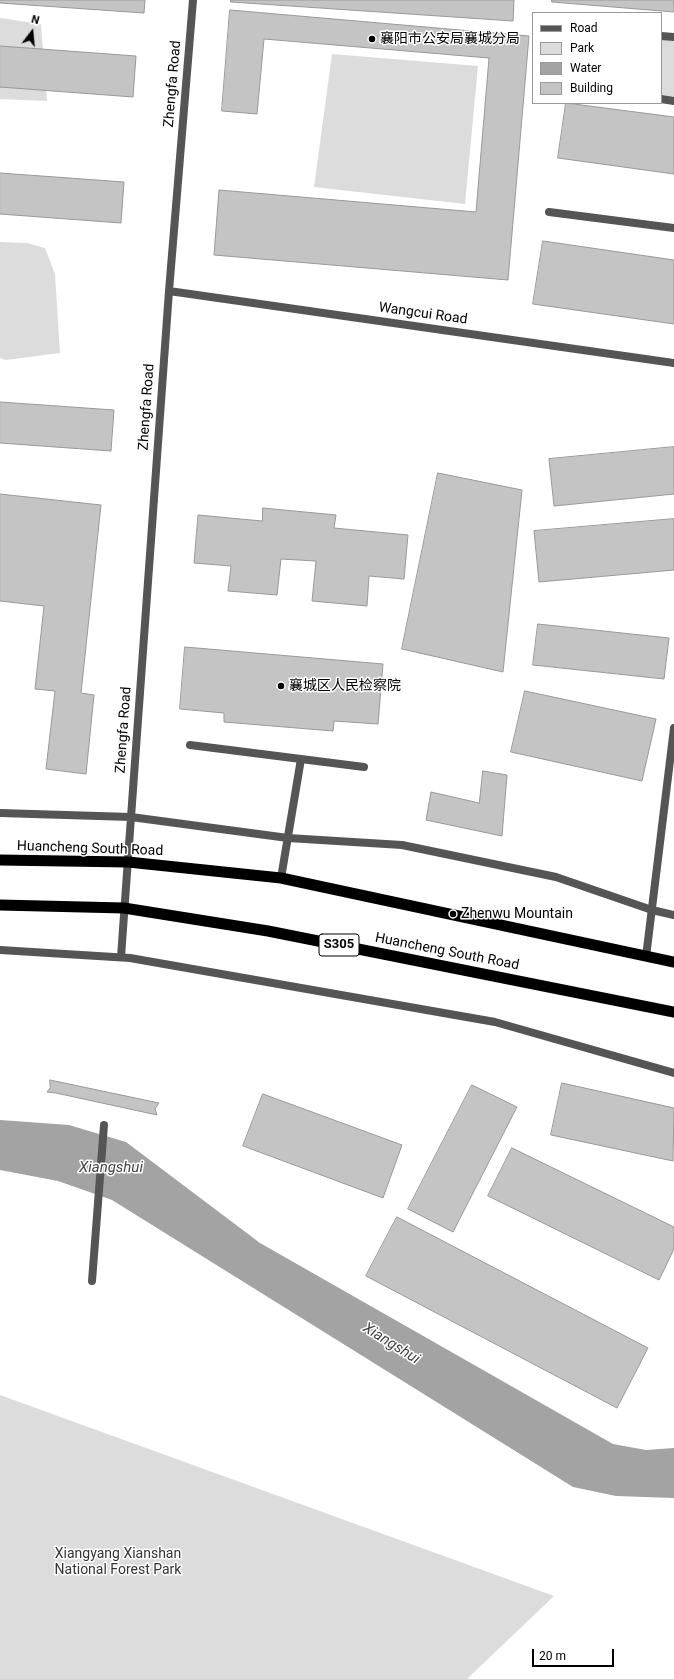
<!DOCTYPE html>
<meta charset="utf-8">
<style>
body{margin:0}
#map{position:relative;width:674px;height:1679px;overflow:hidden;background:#fff;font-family:Roboto,sans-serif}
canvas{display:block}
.legend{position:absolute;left:532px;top:12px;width:130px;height:92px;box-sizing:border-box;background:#fff;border:1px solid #999;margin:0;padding:5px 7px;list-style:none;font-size:12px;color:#000}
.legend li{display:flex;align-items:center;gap:8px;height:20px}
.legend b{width:20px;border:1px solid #999}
.north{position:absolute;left:12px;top:12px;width:40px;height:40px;-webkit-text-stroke:3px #fff;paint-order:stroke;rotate:16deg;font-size:11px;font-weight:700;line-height:16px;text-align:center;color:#000}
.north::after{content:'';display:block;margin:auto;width:14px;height:18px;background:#000;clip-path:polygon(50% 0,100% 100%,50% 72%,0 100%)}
.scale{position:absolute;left:532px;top:1649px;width:82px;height:18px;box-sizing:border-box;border:2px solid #000;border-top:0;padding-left:5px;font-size:12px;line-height:14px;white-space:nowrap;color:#000;-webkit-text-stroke:3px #fff;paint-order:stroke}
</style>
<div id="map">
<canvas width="674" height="1679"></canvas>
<ul class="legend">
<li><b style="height:5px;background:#555"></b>Road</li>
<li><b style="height:11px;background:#dcdcdc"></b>Park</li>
<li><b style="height:11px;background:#a3a3a3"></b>Water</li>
<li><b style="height:11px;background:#c4c4c4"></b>Building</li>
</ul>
<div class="north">N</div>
<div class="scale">20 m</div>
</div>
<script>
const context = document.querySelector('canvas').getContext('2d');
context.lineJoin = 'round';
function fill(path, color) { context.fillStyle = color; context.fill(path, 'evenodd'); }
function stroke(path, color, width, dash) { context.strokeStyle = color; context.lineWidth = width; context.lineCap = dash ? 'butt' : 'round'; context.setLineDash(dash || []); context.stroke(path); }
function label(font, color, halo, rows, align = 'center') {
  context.font = font + ' Roboto,"Noto Sans SC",sans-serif'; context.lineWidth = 3; context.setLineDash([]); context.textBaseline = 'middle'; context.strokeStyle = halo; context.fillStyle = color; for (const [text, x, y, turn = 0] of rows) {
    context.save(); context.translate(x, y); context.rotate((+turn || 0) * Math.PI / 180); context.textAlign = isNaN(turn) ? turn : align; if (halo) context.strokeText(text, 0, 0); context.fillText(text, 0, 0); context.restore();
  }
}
fill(new Path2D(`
 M0,18L41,24L47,101L0,99Z
 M661,36L674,37V100L661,99Z
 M332,54L478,66L465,204L314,187Z
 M0,242L27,243L45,248L55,274L60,353L6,360L0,358Z
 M0,1395L554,1596L467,1679H0Z`), '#dcdcdc');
fill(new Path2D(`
 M0,1120L69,1125L126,1142L260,1243L613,1444L646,1450L674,1448V1498L616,1496L573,1487L112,1200L58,1181L0,1170Z`), '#a3a3a3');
const building = new Path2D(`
 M0,0H145L144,13L0,3Z
 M231,0H514L513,21L231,2Z
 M552,0H674V12L552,2Z
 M230,10L529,36L508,280L214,255L219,190L476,212L489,58L264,39L257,114L222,111Z
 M0,46L136,56L133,97L0,87Z
 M566,103L674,117V174L558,158Z
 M0,173L124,182L121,223L0,214Z
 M543,241L674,260V324L533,304Z
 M0,402L114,410L111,451L0,443Z
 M674,447V494L554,506L549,459Z
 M438,473L522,490L503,672L402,649Z
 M0,494L101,505L81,693L94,695L86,774L46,769L55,691L35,689L44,606L0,601Z
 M263,508L336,515L334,528L408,535L404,579L369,576L367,606L312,601L316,561L281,559L277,595L228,591L231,566L194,563L198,515L262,521Z
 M674,519V570L539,582L534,531Z
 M538,624L669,638L664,679L533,665Z
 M185,647L383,664L378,724L334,721L333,731L224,722V713L180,709Z
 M525,691L656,719L642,781L511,752Z
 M483,771L507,775L502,836L426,820L431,792L479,803Z
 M50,1080L159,1103L155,1109L157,1115L56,1093L47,1092L50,1088Z
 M562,1083L674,1108L673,1161L551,1135Z
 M472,1085L517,1107L453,1232L408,1209Z
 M263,1094L402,1145L383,1198L243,1146Z
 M512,1148L674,1227V1249L659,1280L488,1196Z
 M397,1217L648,1348L617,1408L366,1276Z`);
fill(building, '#c4c4c4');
stroke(building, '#999', 1);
stroke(new Path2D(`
 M661,36L674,37
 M661,99L674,101
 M549,212L674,228
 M190,745L301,759
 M281,878L301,759L364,767
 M646,957L674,728`), '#555', 8);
stroke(new Path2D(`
 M92,1281L104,1125`), '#555', 8);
stroke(new Path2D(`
 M169,291L674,363
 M131,817L169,291L193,0`), '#555', 8);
stroke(new Path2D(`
 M0,813L131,817L288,838L402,845L556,877L652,910L674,915
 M0,950L130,958L495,1022L674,1073
 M121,957L131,817`), '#555', 8);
stroke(new Path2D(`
 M0,860L128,862L281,878L674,962
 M0,905L124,908L268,931L674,1012`), '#000', 11);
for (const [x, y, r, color] of [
 [372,39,4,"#000"],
 [281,686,4,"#000"],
 [453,914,4,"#000"]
]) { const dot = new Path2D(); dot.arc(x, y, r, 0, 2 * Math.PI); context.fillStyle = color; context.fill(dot); stroke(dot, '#fff', 1.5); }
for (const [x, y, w] of [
 [339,945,40]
]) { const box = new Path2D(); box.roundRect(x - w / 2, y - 11, w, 22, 3); context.fillStyle = '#fff'; context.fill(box); stroke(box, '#000', 1); }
label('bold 13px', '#000', null, [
 ["S305",339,945]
]);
label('14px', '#000', '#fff', [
 ["襄阳市公安局襄城分局",380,39],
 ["襄城区人民检察院",289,686],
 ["Zhenwu Mountain",461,914]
], 'left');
label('14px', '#000', '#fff', [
 ["Zhengfa Road",173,84,-85],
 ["Wangcui Road",423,314,8],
 ["Zhengfa Road",147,407,-86],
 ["Zhengfa Road",124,730,-86],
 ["Huancheng South Road",90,849,2],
 ["Huancheng South Road",447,952,11]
]);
label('14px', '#333', '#fff', [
 ["Xiangyang Xianshan",118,1554],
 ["National Forest Park",118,1570]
]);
label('italic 15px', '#444', '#fff', [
 ["Xiangshui",111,1168],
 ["Xiangshui",391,1344,32]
]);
</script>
